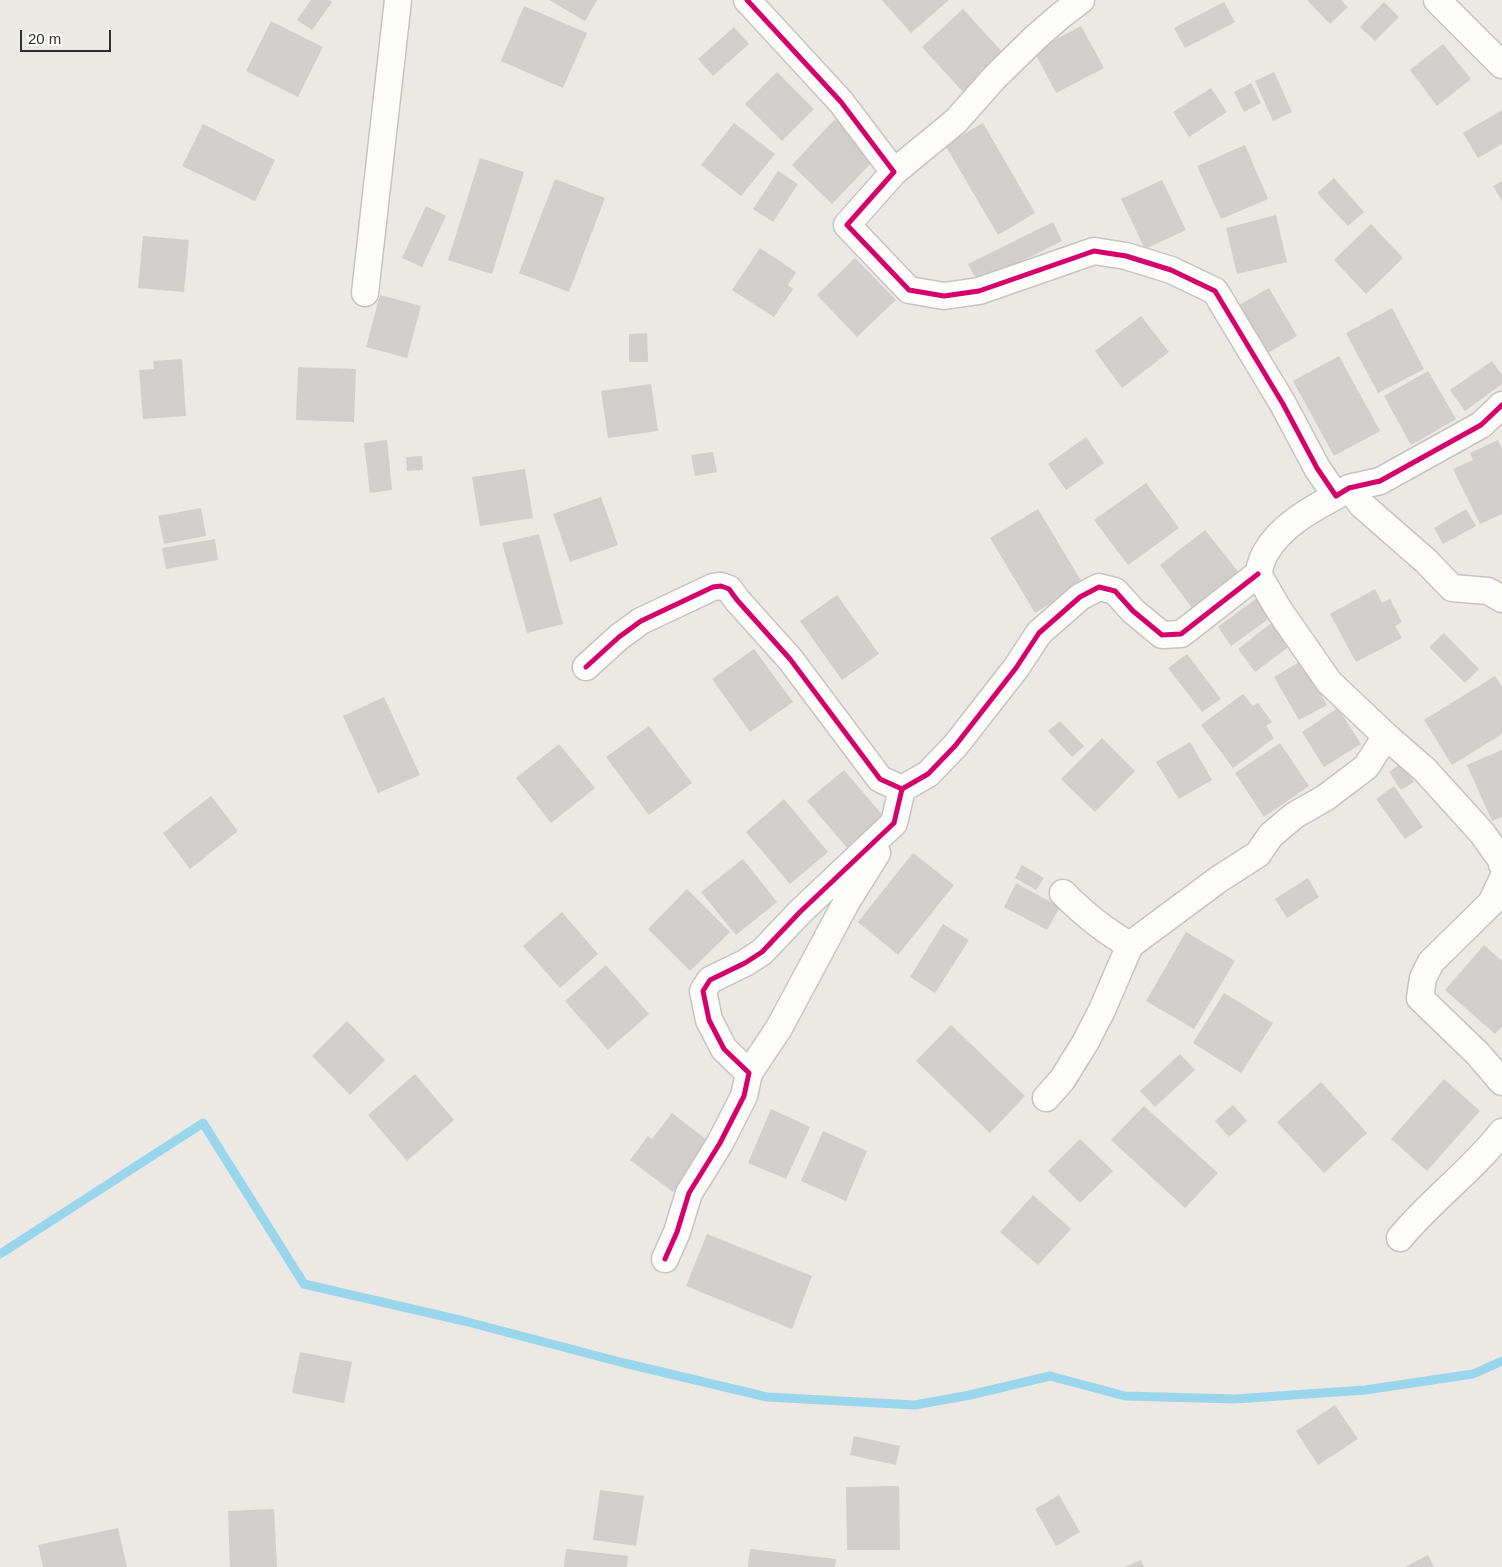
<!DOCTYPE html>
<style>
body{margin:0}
#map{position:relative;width:1502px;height:1567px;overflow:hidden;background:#ece8e4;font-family:Arial,sans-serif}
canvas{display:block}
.scale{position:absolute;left:20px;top:30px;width:91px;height:22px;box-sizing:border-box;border:2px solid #2e2e2e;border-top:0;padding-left:6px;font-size:15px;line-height:18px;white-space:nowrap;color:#2e2e2e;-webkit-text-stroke:4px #fff;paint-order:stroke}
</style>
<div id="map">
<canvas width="1502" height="1567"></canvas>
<div class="scale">20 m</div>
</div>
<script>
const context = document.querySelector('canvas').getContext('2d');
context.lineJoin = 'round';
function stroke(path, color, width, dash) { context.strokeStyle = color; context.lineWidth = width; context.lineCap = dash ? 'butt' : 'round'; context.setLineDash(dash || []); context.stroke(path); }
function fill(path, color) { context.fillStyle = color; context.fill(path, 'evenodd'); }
stroke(new Path2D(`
 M0,1254L203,1123L304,1284L464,1321L624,1363L767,1397L915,1405L970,1395L1050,1376L1125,1396L1235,1399L1365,1390L1473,1374L1502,1361`), '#99d6ec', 9);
fill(new Path2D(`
 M311,0H329L332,2L312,30L297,20Z
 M549,0H597L585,21Z
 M882,0H949L911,33Z
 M1307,0H1341L1348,7L1330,24Z
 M1224,2L1235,22L1185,48L1174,28Z
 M1384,2L1399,17L1375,41L1360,27Z
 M524,6L587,33L563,88L501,61Z
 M963,9L1004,54L963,92L922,47Z
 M271,21L323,47L298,97L246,71Z
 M1081,26L1104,68L1056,93L1034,51Z
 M734,27L749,44L713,76L698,59Z
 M1443,44L1471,79L1437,106L1410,70Z
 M777,72L814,109L782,141L745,104Z
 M1274,72L1292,112L1273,121L1255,81Z
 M1251,83L1261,103L1244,112L1234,92Z
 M1211,88L1227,112L1189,137L1173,112Z
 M1502,110V144L1478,158L1463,133Z
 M835,119L876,158L832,204L792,165Z
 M734,123L775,154L741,196L701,165Z
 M983,123L1035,213L998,235L945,145Z
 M203,124L275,160L255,201L182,166Z
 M1245,145L1268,199L1221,219L1197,166Z
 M480,158L524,172L492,274L448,260Z
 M778,171L798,184L773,222L753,209Z
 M1334,178L1364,212L1348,226L1317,193Z
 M555,179L605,198L569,292L519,273Z
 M1162,180L1186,230L1145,249L1121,199Z
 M1502,181V201L1493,186Z
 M426,206L446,216L422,267L402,258Z
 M1276,215L1287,262L1237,274L1226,228Z
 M1053,222L1062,241L978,283L968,264Z
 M1371,224L1403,258L1366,294L1334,260Z
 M143,236L189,240L184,292L138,288Z
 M760,248L796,272L788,285L793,289L774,317L732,290Z
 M855,258L896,300L857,337L817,295Z
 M1269,288L1297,336L1266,354L1239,305Z
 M380,295L421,306L407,358L366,347Z
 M1392,308L1424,369L1378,393L1346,333Z
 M1141,316L1169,352L1122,388L1095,351Z
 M647,333L648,362H629V334Z
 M1339,356L1380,431L1334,456L1293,381Z
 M182,359L186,416L143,419L139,370L154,369L153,361Z
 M1492,361L1502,375V384L1465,411L1450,390Z
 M298,367L356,369L354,422L296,420Z
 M1428,371L1456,419L1411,445L1384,396Z
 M651,384L658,431L608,438L601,391Z
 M1086,437L1104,463L1066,490L1048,464Z
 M387,440L392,490L370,493L364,443Z
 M1498,440L1502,449V514L1480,524L1453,469L1473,460L1470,453Z
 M713,452L717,472L695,476L691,455Z
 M422,456L423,470L407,471L406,457Z
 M525,469L533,518L480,526L472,477Z
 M1146,483L1179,528L1128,565L1094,520Z
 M601,497L618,545L570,562L553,514Z
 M201,508L206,536L164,544L158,516Z
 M1038,509L1083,584L1035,613L990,538Z
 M1466,509L1476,526L1443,544L1434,528Z
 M1205,530L1239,573L1192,608L1160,565Z
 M539,534L563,624L527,633L502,543Z
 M215,539L218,560L166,569L162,548Z
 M1375,589L1382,603L1390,599L1402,622L1395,626L1402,638L1356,662L1330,614Z
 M837,595L879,654L842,680L800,621Z
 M1257,598L1271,617L1231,646L1218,627Z
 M1274,621L1291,645L1255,672L1238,649Z
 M1444,633L1479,669L1465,683L1429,647Z
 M754,649L793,702L750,732L712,679Z
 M1187,654L1221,699L1202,712L1168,668Z
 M1301,661L1327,705L1299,720L1274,677Z
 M1495,676L1502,687V734L1452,765L1424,720Z
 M1243,694L1253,706L1258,703L1272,722L1266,726L1274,738L1233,768L1201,725Z
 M384,697L420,775L378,793L343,716Z
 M1338,708L1361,744L1324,767L1302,732Z
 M1060,721L1084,746L1072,757L1048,731Z
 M649,726L692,783L649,815L606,757Z
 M1102,738L1135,771L1095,812L1061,779Z
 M1190,742L1212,780L1179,799L1156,762Z
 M1280,743L1309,786L1264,817L1235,773Z
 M559,744L595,788L551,823L516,778Z
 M1502,750V817L1492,821L1467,765Z
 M1401,763L1414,782L1401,790L1389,772Z
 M844,770L885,818L849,850L807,801Z
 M1394,786L1423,827L1405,839L1376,799Z
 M211,796L238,831L190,869L163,833Z
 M784,799L828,852L790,884L746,832Z
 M913,853L954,885L898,955L858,922Z
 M743,859L777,902L736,935L701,892Z
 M1022,865L1044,878L1036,890L1015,878Z
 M1308,878L1319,897L1287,918L1275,899Z
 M1016,883L1060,907L1047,930L1004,907Z
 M687,889L730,932L690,971L648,929Z
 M562,912L598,954L560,988L523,946Z
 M943,924L969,940L935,993L910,977Z
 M1186,932L1235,961L1194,1029L1146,1001Z
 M1484,945L1502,961V1027L1495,1034L1445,990Z
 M606,965L649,1014L608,1050L565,1001Z
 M1224,993L1273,1023L1241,1073L1193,1043Z
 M347,1021L385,1060L350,1095L312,1056Z
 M951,1025L1025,1096L990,1133L916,1061Z
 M1180,1054L1195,1070L1155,1107L1140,1091Z
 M415,1074L454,1120L407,1161L368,1115Z
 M1444,1079L1480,1111L1427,1171L1391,1139Z
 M1321,1082L1367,1133L1324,1173L1277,1122Z
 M1233,1105L1247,1121L1229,1137L1215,1121Z
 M1144,1106L1218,1173L1185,1208L1111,1140Z
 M771,1109L810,1127L786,1179L748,1163Z
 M672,1113L711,1143L673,1192L630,1160L648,1136L652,1139Z
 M823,1131L867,1151L846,1201L801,1181Z
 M1080,1139L1113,1171L1080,1203L1048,1171Z
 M1033,1195L1071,1229L1038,1265L1000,1232Z
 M707,1234L812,1276L792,1329L686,1286Z
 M300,1352L352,1362L344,1403L292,1393Z
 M1335,1405L1358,1439L1318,1465L1296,1431Z
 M854,1436L900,1446L896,1465L850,1455Z
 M899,1486L900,1550H847L846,1487Z
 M600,1490L644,1496L636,1546L593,1540Z
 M1059,1495L1080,1532L1056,1546L1035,1509Z
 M274,1509L277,1567H230L228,1511Z
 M118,1528L127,1567H43L38,1545Z
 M566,1549L628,1556L627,1567H564Z
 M750,1549L836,1559L835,1567H748Z
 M1428,1555L1434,1567H1405Z
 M1141,1560L1144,1567H1124Z`), '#d1cecb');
const minor = new Path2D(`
 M747,0L841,102L894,172L847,225L909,290L944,296L979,291L1094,251L1126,256L1171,270L1215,291L1283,404L1317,468L1336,496L1349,488L1380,481L1481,425L1502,405
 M1437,0L1502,65
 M894,172L956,121L995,77L1037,36L1059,17L1081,0
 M365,293L398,0
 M1349,488L1362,505L1426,561L1452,588L1488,591L1502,599
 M1336,496C1310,510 1281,526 1266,552C1262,558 1260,567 1258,574L1279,610L1329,682L1386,736L1425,770L1482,833L1502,861V864
 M586,667L619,637L641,621L713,587L721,586L729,589L737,600L790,659L880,779L902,789L928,774L955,746L1016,668L1039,633L1080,597L1099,587L1115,591L1133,611L1162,635L1181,634L1258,574
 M1502,880L1491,903L1431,962L1423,978L1420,998L1478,1054L1502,1082
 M1063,893C1084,914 1104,931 1130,945
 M749,1073L779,1028L847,901L877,853
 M1046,1098L1062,1080L1085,1043L1102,1010L1130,945L1219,879L1258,854L1271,835L1295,815L1325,798L1366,767L1386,736
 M1400,1238C1431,1200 1472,1171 1502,1132
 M665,1259L677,1232L689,1193L720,1143L744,1096L749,1073L724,1049L709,1020L703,991L710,980L745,963L762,952L800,912L894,823L902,789`);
stroke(minor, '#c5c4c5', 29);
stroke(minor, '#fcfcfb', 26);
stroke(new Path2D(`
 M747,0L841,102L894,172L847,225L909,290L944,296L979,291L1094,251L1126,256L1171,270L1215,291L1283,404L1317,468L1336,496L1349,488L1380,481L1481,425L1502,405
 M586,667L619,637L641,621L713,587L721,586L729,589L737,600L790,659L880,779L902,789L928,774L955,746L1016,668L1039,633L1080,597L1099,587L1115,591L1133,611L1162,635L1181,634L1258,574
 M665,1259L677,1232L689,1193L720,1143L744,1096L749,1073L724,1049L709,1020L703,991L710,980L745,963L762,952L800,912L894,823L902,789`), '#d6006c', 5);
</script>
